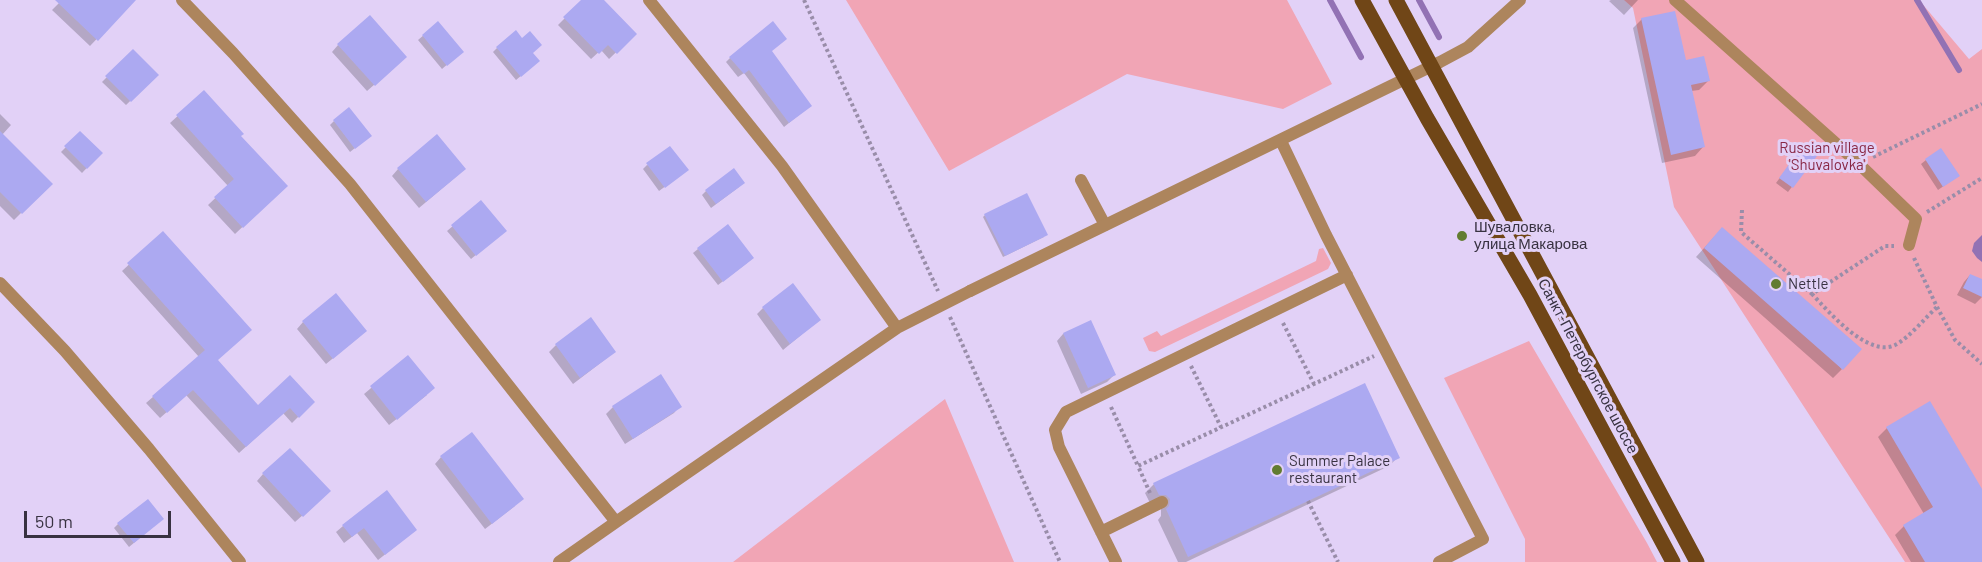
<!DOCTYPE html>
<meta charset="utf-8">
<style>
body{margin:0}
#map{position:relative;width:1982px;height:562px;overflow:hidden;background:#e2d1f7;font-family:Barlow,sans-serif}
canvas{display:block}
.scale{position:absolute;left:24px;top:511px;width:147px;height:27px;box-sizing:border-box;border:3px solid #383241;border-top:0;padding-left:8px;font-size:18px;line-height:21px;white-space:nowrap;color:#383241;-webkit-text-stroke:4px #e2d1f7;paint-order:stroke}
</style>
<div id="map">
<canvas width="1982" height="562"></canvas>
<div class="scale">50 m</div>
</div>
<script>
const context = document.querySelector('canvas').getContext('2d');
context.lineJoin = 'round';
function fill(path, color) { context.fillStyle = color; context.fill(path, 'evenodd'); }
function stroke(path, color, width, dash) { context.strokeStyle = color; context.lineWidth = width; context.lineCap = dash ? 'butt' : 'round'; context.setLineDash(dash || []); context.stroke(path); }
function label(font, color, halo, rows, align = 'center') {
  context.font = font + ' Barlow,sans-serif'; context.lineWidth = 6; context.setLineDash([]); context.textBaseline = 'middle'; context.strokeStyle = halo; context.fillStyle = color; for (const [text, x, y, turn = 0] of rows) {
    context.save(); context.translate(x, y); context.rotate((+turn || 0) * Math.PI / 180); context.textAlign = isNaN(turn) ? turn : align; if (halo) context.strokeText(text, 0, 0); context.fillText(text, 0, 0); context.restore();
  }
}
fill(new Path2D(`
 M846,0H1287L1332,84L1283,109L1127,74L949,171Z
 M1624,0H1919L1969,59L1982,49V562H1905L1674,207L1633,8Z
 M1323,248L1331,263L1328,269L1155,352L1149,351L1143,338L1157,331L1161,336L1316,261L1319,249Z
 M1529,341L1647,543L1657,562H1525V539L1444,378Z
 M945,399L1014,562H733Z`), '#f1a5b5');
fill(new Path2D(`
 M1982,235V262L1977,258L1972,251L1974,243Z`), '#9272b4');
fill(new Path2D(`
 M62,0H124L129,5L90,46L52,10Z
 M583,0H602L635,34L609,59L601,50L591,59L558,25Z
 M1611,0H1638L1624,15L1609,1Z
 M1642,19L1685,62L1708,81L1699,90L1691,91L1703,147L1695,156L1662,163L1633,28Z
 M438,23L457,56L442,69L418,40Z
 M338,45L398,64L367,91L332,52Z
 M497,48L531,53L534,65L516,80L493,52Z
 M133,51L157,75L126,105L102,82Z
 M770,52L810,106L784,127L744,73L738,77L726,62L730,58Z
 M204,92L239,136L286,186L235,234L208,205L228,186L170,123Z
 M0,114L11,125L2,135L50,184L14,220L0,206Z
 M334,121L365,140L350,152L330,125Z
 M80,133L101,153L82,173L61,152Z
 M1799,152L1815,156L1788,192L1776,183Z
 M1926,160L1958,176L1938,190L1921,164Z
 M647,165L682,174L659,191L643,169Z
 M398,169L458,175L419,208L392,176Z
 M739,187L711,208L702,195L706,191Z
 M481,202L500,235L471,259L447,231Z
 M985,215L1044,237L1003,257L983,217Z
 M163,233L217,361L258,407L313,402L292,423L283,413L239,453L186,395L160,418L146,403L199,357L122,271Z
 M1714,237L1842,369L1833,378L1696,257Z
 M698,249L747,263L718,285L693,253Z
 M1970,275L1982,281V297L1975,304L1957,295L1964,282Z
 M763,308L819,320L783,350L757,314Z
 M303,322L359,337L326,364L297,329Z
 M1090,322L1114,375L1107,382L1081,394L1057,341L1063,334Z
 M556,345L607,358L573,384L549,352Z
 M408,357L427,395L389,425L364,394Z
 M661,377L680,406L674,413L625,444L606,414L613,407Z
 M1887,428L1982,492V562H1911L1895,535L1904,526L1924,514L1878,437Z
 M441,457L515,506L485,529L435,464Z
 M1398,457L1389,466L1186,562H1178L1158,520L1161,516V508L1150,503L1145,493L1154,484Z
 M263,474L322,498L295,522L257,481Z
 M158,523L129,547L114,528L118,524Z
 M343,526L416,530L378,560L357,533L344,543L336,532Z`), '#0003');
stroke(new Path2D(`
 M1330,0L1361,57
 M1419,0L1439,37
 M1917,0L1959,70`), '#9272b4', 6);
fill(new Path2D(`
 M55,0H136L98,41Z
 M581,0H604L637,34L617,54L608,45L599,54L563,17Z
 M1675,11L1686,60L1704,56L1710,81L1691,85L1705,147L1671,155L1641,18Z
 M370,15L407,57L375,86L337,44Z
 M438,21L464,52L447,66L422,35Z
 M773,21L787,39L772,51L812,106L789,123L749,70L744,74L729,57Z
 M516,30L522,38L530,31L542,45L533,53L540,61L521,77L496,47Z
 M133,49L159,75L131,102L105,76Z
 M204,90L244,134L241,136L288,186L243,228L214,197L234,179L176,115Z
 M349,107L372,136L355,149L333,120Z
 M0,131L53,184L22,214L0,192Z
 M80,131L103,153L87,169L64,146Z
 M437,134L466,169L426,202L397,168Z
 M1803,145L1817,156L1793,188L1779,178Z
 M670,146L689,170L665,188L646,163Z
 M1941,148L1960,176L1943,187L1925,159Z
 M734,168L745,183L716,204L705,190Z
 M1027,193L1048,235L1005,256L984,214Z
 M481,200L507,231L476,256L451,225Z
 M728,224L754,258L723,282L697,248Z
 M1722,227L1862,349L1843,370L1704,248Z
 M163,231L252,330L218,360L258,405L290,375L315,402L299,418L290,408L246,447L193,390L167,413L152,396L205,350L127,263Z
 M1970,274L1982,279V297L1963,288Z
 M793,283L821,320L790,344L762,307Z
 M336,293L367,331L333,359L302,321Z
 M591,317L616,352L580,378L555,344Z
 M1091,320L1116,375L1088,388L1063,333Z
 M408,355L435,388L397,420L370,386Z
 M661,374L682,407L633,439L612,406Z
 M1365,383L1400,458L1188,557L1166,509L1169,506L1170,499L1166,495H1159L1153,483Z
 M1930,401L1982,489V562H1925L1903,525L1933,507L1886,427Z
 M472,432L524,499L492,524L440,456Z
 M290,448L331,491L303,517L262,473Z
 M387,490L417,530L385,555L364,528L352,537L342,525Z
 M148,499L164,519L134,543L117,523Z`), '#aca9f1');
stroke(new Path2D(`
 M804,0L938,291
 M1873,157L1982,104
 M1742,210L1741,232L1812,294L1885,246H1894
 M1927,212L1982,178
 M1914,258L1937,307L1955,340L1982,364
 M1812,294C1828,311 1868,358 1895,345C1909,338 1925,318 1937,307
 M950,317L1060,562
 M1283,323L1314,384
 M1191,366L1221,427
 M1111,407L1138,466
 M1150,493L1138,466L1374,356
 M1308,501L1338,562`), '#998da9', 4, [3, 3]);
stroke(new Path2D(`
 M182,0L233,53L350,184L616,522L897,328L970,291
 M649,0L782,166L897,328
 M1675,0L1859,164L1916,219L1909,245
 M1281,141L1326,235L1483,539L1439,562
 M1081,180L1105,225
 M0,283L65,351L149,449L240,562
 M1101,532L1162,502
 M559,562L616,522
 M1116,562L1059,447L1055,430L1066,412L1347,275`), '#ad855d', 12);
stroke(new Path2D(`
 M970,291L1440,62L1468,47L1520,0`), '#ad855d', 12);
stroke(new Path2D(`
 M1362,0L1427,118L1530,295L1673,562
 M1396,0L1697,562`), '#704617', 15);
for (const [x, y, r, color] of [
 [1462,236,6,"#627c30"],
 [1776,284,6,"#627c30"],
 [1277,470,6,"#627c30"]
]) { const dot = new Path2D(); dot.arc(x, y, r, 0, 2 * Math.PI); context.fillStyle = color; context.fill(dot); stroke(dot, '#e2d1f7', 2); }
label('15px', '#892846', '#e2d1f7', [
 ["Russian village",1827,148],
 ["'Shuvalovka'",1827,165]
]);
label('15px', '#383241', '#e2d1f7', [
 ["Шуваловка,",1474,227],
 ["улица Макарова",1474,244],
 ["Nettle",1788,284],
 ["Summer Palace",1289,461],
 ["restaurant",1289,478]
], 'left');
label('15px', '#383241', '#e2d1f7', [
 ["Санкт-Петербургское шоссе",1588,366,62]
]);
</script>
